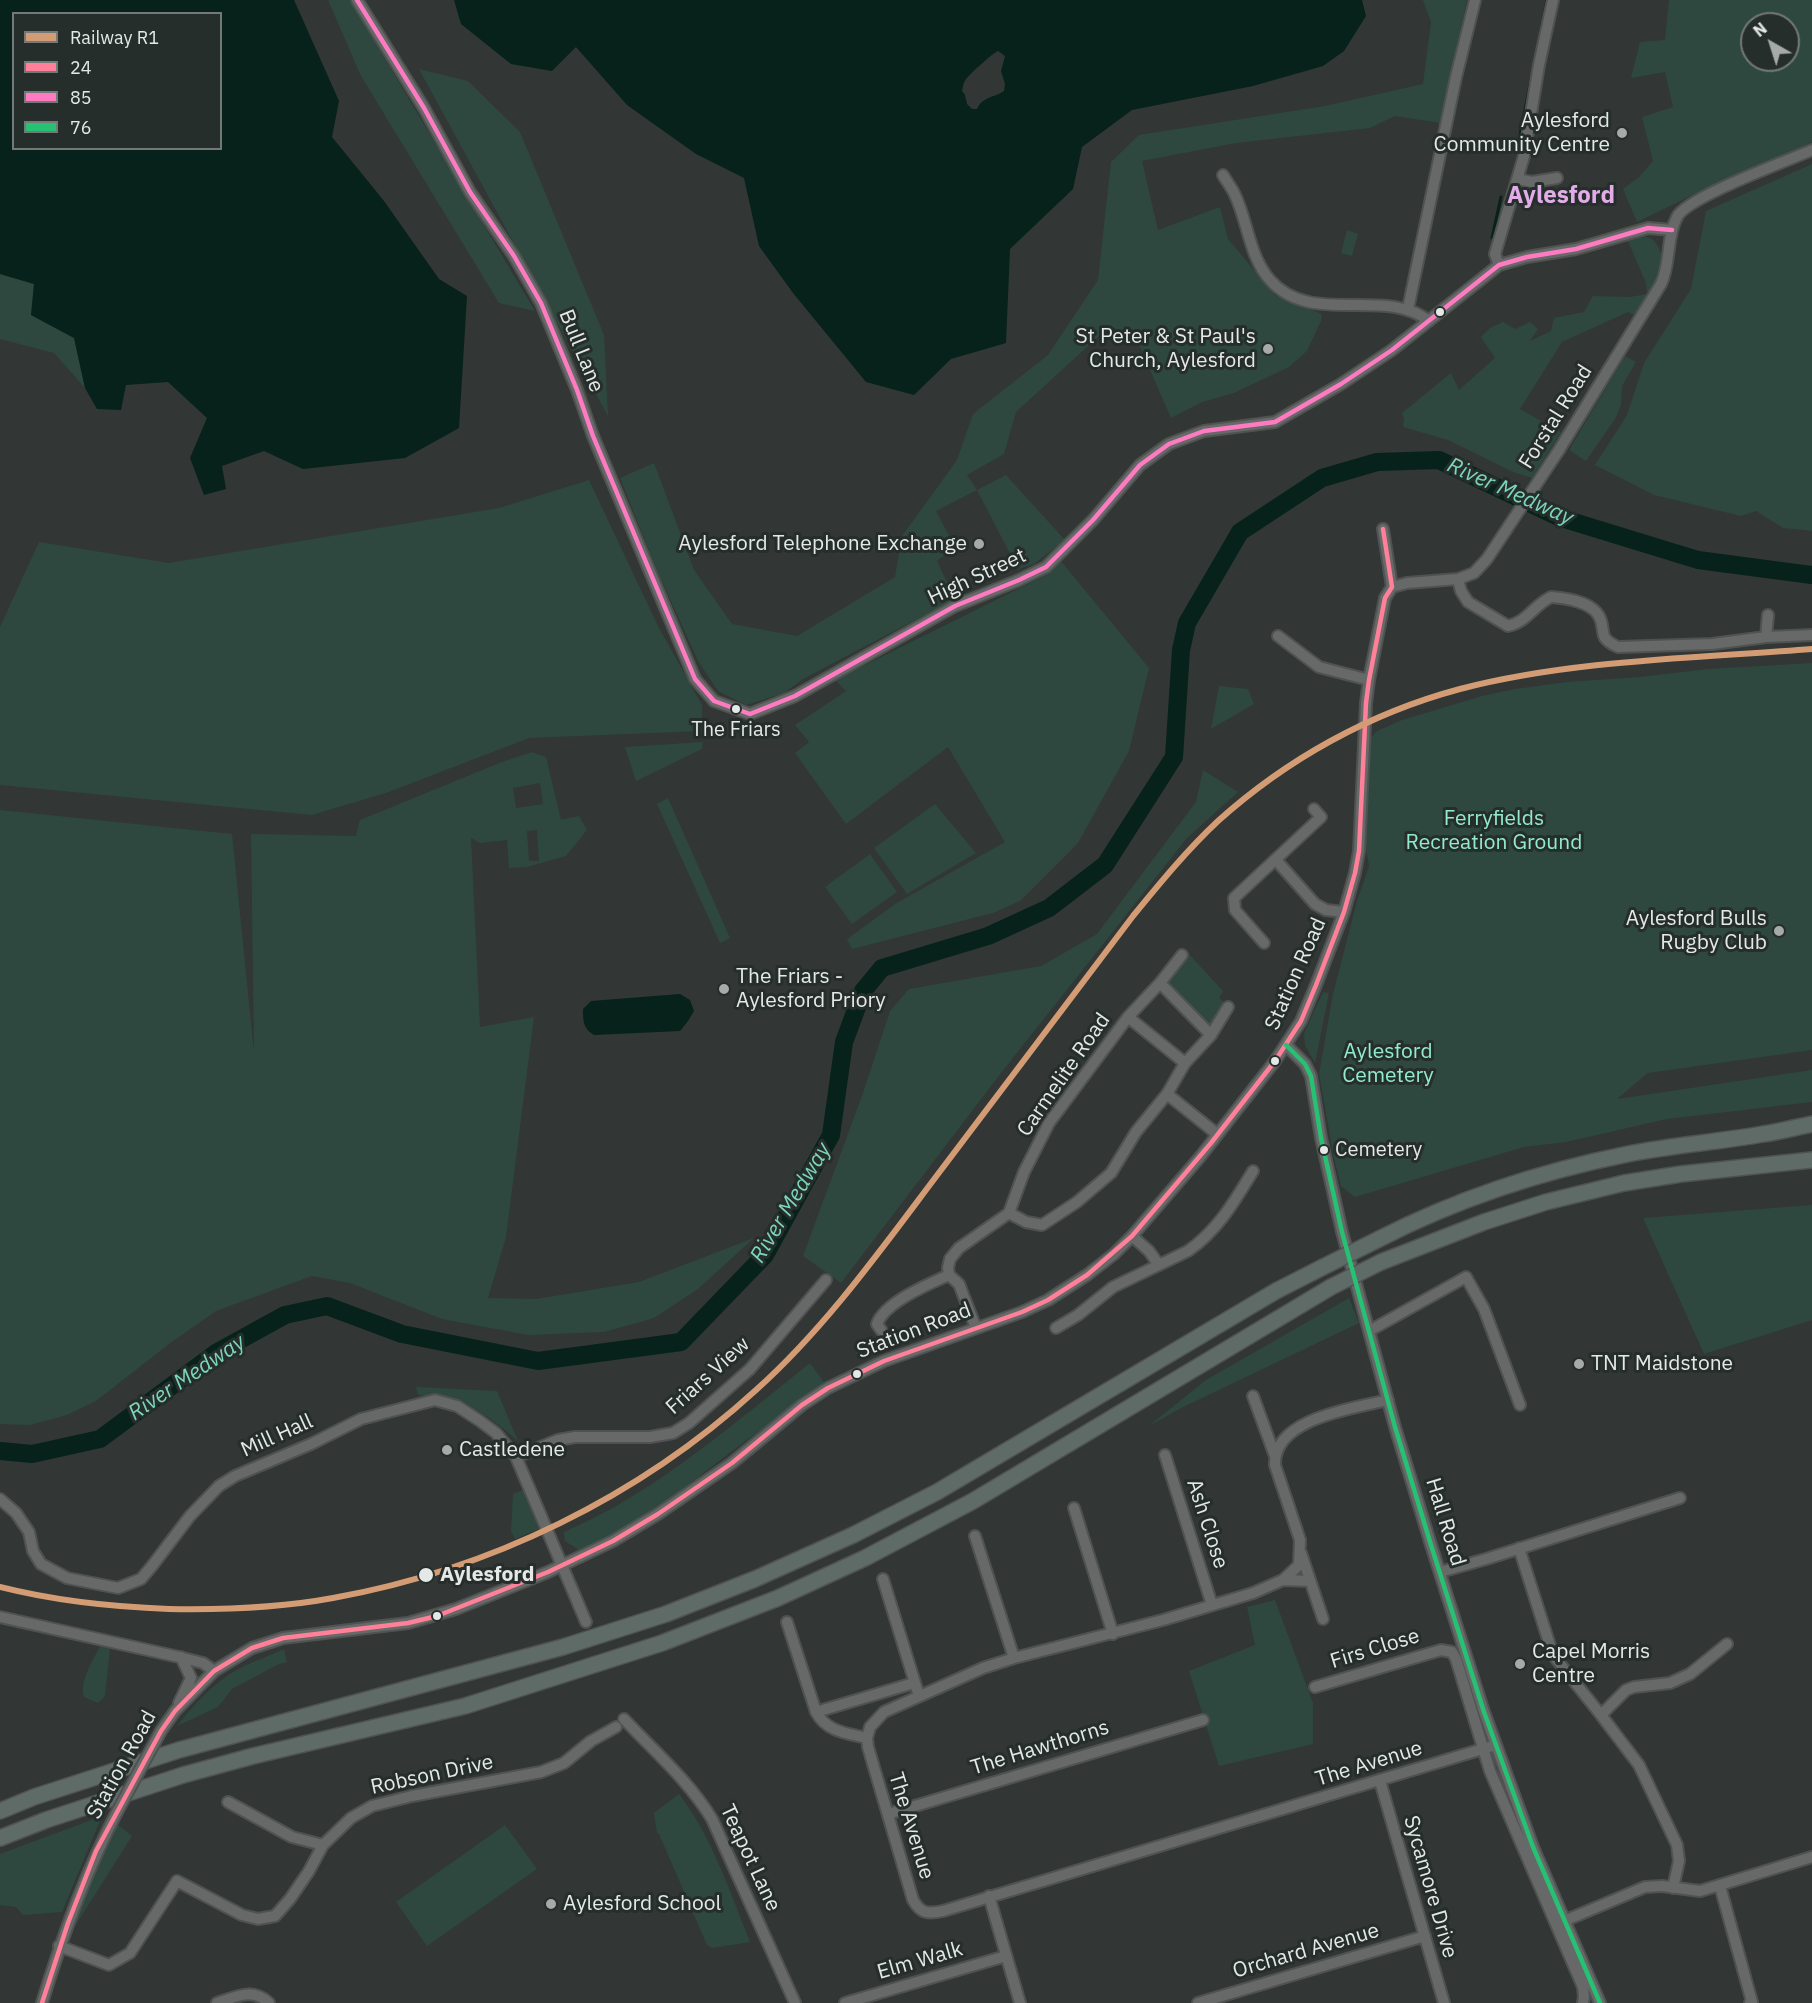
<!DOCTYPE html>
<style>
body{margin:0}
#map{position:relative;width:1812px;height:2003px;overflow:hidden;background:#323634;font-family:"IBM Plex Sans",sans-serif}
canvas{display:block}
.legend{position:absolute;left:12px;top:12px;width:210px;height:138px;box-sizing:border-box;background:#262e2b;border:2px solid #727976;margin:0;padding:8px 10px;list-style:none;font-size:18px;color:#e4e9e7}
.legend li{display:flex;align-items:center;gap:12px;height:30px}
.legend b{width:30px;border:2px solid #727976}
.north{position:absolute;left:1740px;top:12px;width:60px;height:60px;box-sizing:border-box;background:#262e2b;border:2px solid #727976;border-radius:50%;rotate:321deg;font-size:16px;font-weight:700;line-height:24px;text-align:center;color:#e4e9e7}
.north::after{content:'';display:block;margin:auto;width:21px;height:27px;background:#a6aaa8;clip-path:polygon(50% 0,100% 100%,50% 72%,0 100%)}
</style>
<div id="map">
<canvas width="1812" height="2003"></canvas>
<ul class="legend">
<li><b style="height:8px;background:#d39c74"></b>Railway R1</li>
<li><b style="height:8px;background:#ff8098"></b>24</li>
<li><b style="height:8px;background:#fe7ac1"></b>85</li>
<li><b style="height:8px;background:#26c172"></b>76</li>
</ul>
<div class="north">N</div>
</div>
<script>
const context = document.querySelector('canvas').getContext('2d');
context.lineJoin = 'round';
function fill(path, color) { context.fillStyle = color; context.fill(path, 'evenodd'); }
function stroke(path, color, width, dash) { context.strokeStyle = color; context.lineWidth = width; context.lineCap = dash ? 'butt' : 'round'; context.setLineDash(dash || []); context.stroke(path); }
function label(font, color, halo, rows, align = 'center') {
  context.font = font + ' "IBM Plex Sans",sans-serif'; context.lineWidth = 6; context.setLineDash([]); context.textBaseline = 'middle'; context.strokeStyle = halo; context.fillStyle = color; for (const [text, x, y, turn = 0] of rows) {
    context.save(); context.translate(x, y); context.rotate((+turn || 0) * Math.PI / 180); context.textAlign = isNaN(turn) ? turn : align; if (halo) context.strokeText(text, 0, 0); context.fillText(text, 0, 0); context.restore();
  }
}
fill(new Path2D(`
 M328,0H350L535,311L499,303L361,76Z
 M1423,0H1467L1440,123L1395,116L1370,128L1236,143L1142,161L1158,230L1220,207L1228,239L1276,296L1322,314L1321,321L1307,351L1289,367L1234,393L1202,402L1171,418L1137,340L1110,326L1016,412L1004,454L967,475L977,490L1006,475L1065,540L1034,564L1018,569L977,490L936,511L955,547L937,561L955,599L803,679L784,693L746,705L718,691L698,661L656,568L620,478L654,463L694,570L732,624L797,636L895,577L902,536L957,460L973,414L1048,355L1098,280L1111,162L1139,135L1325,106L1423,84L1431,22Z
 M1669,0H1812V142L1701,191L1637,222L1623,189L1639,177L1653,161L1642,117L1673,107L1665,72L1631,78L1640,42L1665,40ZM1752,24H1788V60H1752Z
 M419,69L468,81L520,132L604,335L608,416Z
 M1812,164V531L1783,528L1756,511L1741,516L1654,495L1595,465L1627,415L1644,363L1691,289L1706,211Z
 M1347,230L1358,234L1352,256L1341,253Z
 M1643,236C1651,237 1654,240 1658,246C1672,271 1647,295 1634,315L1628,312L1562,342L1520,409L1561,432L1532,478L1513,472L1448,440L1403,427L1404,420L1402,413L1451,373L1459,390L1495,358L1481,337L1490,328L1503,322L1515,329L1530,322L1538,329L1530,341L1551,331L1554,318L1584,312L1593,296L1630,297L1647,294L1646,283L1627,239Z
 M0,274L34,284L31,315L74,338L85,388L54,353L0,339Z
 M1625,356L1636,362L1622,386L1621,405L1615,419L1586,461L1569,450Z
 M589,480L658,626L702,705V731L529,738L386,793L312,815L0,785V627L39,542L169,563L499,508Z
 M1060,560L1149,668L1129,751L1078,843L1020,901L993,913L852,949L847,939L895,904L1005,842L948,747L846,824L795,753L809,742L795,725L846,691L835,680L1042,577Z
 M1812,663V1050L1648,1073L1617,1099L1812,1070V1102L1667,1119L1566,1142L1524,1147L1355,1197L1341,1186L1334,1158L1319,1074L1333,994L1357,901L1369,866L1364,838L1368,792L1367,741L1377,731L1402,720L1482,696L1515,689L1567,682L1640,677L1708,669Z
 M1219,686L1248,689L1254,704L1211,729Z
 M703,742L702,749L636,781L625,747Z
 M532,752L546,757L561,820L579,816L587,830L566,856L527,867L509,868L507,840L480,843L471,838L480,1027L534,1017L506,1237L488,1298L536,1299L639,1282L754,1238L698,1289L654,1318L604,1332L528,1335L442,1319L350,1283L312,1276L216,1311L169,1344L96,1401L67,1415L30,1425L0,1424V810L232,834L254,1052L251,834L356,836L360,820L502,762ZM540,783L543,804L516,808L513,788ZM537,830L539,861H529L527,831Z
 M1203,770L1238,792L1187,838L1001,1073L841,1283L803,1256L863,1093L890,1011L909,989L1041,966L1097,934L1196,802Z
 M668,798L730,938L720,943L657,804Z
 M935,804L976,853L907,894L874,848Z
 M870,854L897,892L852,924L825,887Z
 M1188,953L1223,991L1219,998L1224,1002L1214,1023L1208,1026L1203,1023V1018L1178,992H1173L1168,986L1169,975Z
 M1323,992L1329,993L1315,1063L1305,1045L1304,1033Z
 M1812,1205V1320L1704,1354L1643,1218Z
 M1349,1298L1359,1323L1179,1409L1149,1426L1206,1380Z
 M810,1363L826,1385L752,1436L680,1491L620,1531L579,1550L565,1541L564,1532C655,1493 733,1424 810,1363Z
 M416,1387L497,1391L518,1441C483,1410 464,1400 418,1395Z
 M523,1490L539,1529L515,1539L511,1531L513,1494Z
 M1275,1600L1313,1703V1744L1219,1766L1189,1671L1255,1645L1247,1607Z
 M100,1646L110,1649L105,1696L98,1703L84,1697C79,1681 93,1661 100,1646Z
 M284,1649L287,1662L279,1664L232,1689L218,1707L177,1726C194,1704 214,1682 240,1668C254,1661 269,1656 284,1649Z
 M679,1794C712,1837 730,1892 750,1942L712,1948L707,1945L659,1834L657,1833L654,1813Z
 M102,1816L62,1912L23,1915L16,1907L0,1905V1854Z
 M117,1824L132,1836L72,1931C85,1893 99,1858 117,1824Z
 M505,1825L537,1869L427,1946L396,1902Z`), '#2e483f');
fill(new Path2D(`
 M0,0H294L339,101L332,137L384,201L439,279L467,296L459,428L405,458L303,469L264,451L222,466L226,489L204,495L190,458L207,418L168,382L126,385L121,410L97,409L85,388L74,338L31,315L34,284L0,274ZM14,14H220V148H14Z
 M454,0H1362L1366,16L1344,51L1323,66L1253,86L1132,110L1082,147L1073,189L1010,249L1006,343L951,359L914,395L866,382L793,293L759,246L744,178L696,154L627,105L576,47L552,71L511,64L461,24ZM998,51L1005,56L1001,71L1005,84L1004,91C994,98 983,96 977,109H972L967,104L965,95L962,91C963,88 963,83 965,81C967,76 993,53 998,51Z
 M680,994L690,1000L694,1011L688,1021L680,1031L594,1035C583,1029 583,1020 583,1009L591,1001Z`), '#06221b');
stroke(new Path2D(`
 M1540,36L1547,0
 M1518,145L1532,75
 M1492,238L1501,197`), '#06221b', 3);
stroke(new Path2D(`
 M0,1451L32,1454L100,1439L216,1353L285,1315L327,1306L402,1334L538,1361L681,1342L765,1255L831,1135L844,1042L863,991L882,968L988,936L1049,908L1105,865L1174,757L1181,650L1187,623L1240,532L1322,478L1377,462L1439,460L1561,518L1698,560L1812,575`), '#06221b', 18);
const minor = new Path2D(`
 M357,0L424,108L470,192L514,256L541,303L577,390L593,436L695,679L714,701L750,714L795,696L955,606L1019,580L1046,567L1093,520L1140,465L1169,444L1204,431L1275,422L1341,384L1392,350L1499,265L1527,257L1576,249L1648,228L1672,230
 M1223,175C1227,182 1232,188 1235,195C1248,222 1249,256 1270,280C1311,327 1384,286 1429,321
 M1518,179L1532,182L1557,178
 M1499,265L1495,254L1524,156L1539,65L1553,0
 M1408,309L1456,77L1475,0
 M1458,579L1461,591L1468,602L1508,626C1527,622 1534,605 1551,597C1566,598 1591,602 1599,616C1607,631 1596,637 1618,647L1712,644L1766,637L1768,615
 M1392,587L1407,583L1458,579L1474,573L1487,559L1559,450L1661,284C1671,263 1666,238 1677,217C1687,197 1787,161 1812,150
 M1278,636L1319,667L1369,680
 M1766,637L1812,635
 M1276,860L1315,904L1326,910L1344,912
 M1264,943L1235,910L1234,898L1321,817L1314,809
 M1160,983L1182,955
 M1128,1017L1185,1063
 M1286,1045L1305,1064L1311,1076L1321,1138L1342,1232L1395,1427L1431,1545L1484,1712L1533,1847L1600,2003
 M1167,1094L1217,1134
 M1009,1213L1026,1222L1042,1225L1077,1202L1111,1173L1136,1132L1167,1094L1185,1063L1211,1035L1228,1007
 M1132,1236L1149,1251L1159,1265
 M976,1328L959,1284L949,1275L948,1268L950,1259L959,1248L1009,1213L1024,1172L1049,1123L1128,1017L1160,983L1211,1035
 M1056,1328L1078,1315L1113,1287L1188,1251C1218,1230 1234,1202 1253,1171
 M881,1330L877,1324C885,1302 929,1284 949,1275
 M1369,1331L1466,1277L1484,1309L1520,1405
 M1253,1396L1275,1456
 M1388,1400C1355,1408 1273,1418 1275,1465L1300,1540L1299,1565L1283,1580L1253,1593L1163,1620L1014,1658L983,1668L884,1712L870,1727L867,1738L868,1747L913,1900C921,1914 928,1914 943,1911L1496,1745
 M1165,1455L1212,1605
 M516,1457L558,1440L575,1437H650L673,1433L689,1423L750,1369L826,1280
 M0,1499L16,1513L29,1532L33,1551L41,1564L67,1578L118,1588L141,1579L152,1566L190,1516L219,1486L235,1476L311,1444L361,1419L435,1400L457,1406L480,1421L496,1433L516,1457L586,1622
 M1074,1508L1113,1634
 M975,1536L1014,1658
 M1519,1548L1553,1655L1601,1715L1639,1765L1677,1845L1679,1861L1673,1888
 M1301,1553L1323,1619
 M1440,1572L1486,1559L1680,1498
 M883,1579L919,1696
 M1283,1580L1310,1581
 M0,1617L179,1657L203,1663L214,1671
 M787,1622L816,1712C827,1732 846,1733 867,1738
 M1315,1687L1441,1650L1452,1652L1456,1659L1490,1771L1583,1987L1584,1997L1583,2003
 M179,1703L191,1678L181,1657
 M816,1712L914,1683
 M1601,1715L1626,1690L1634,1687L1670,1683L1690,1674L1727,1644
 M624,1719C654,1751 689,1781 712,1819L795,2003
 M161,1731L175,1711L214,1671L252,1648L283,1638L408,1623L456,1609L548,1572L613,1541L658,1514L732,1463L802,1405L828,1388L884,1361L1022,1312L1048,1300L1087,1275L1114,1254L1132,1236L1200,1157L1275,1061L1301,1021L1316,985L1344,912L1355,873L1359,851L1366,703L1369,680L1385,598L1392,587L1383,529
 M1380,1781L1444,2003
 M228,1802L292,1837L323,1845
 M888,1814L1203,1720
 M1720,1886L1752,2002L1750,2003
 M989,1896L1020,2003
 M1564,1921L1645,1887L1662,1886L1700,1891L1812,1857
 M59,1946L109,1965L130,1953L177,1881L242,1915L258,1919L275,1916L290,1899L309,1871L323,1845L351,1818L372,1806L412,1796L541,1772L564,1763L591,1741L616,1727
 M42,2003C62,1937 85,1873 117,1812
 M217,2003C236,1997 252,1987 269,2003
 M845,2003L1006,1956
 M1198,2003L1425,1936`);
const highway = new Path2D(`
 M1379,1239C1457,1199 1543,1171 1628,1154C1673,1145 1718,1142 1763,1134C1779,1132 1796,1127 1812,1124
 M1381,1262L1484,1222L1546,1202L1624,1183L1681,1174L1812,1160
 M0,1811L34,1797L179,1750L563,1647L666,1614L755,1579L853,1535L937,1492L1276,1291L1323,1267
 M0,1838L46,1820L183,1775L253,1756L465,1706L662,1643L778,1598L865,1558L973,1501L1331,1287`);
stroke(minor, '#4f5251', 14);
stroke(highway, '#4f5251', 18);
stroke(minor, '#666968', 10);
stroke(highway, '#5e6b67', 15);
const minorBridge = new Path2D(`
 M117,1812L161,1731`);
const highwayBridge = new Path2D(`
 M1323,1267L1379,1239
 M1331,1287L1381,1262`);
stroke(minorBridge, '#4f5251', 14, []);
stroke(highwayBridge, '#4f5251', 18, []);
stroke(minorBridge, '#666968', 10);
stroke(highwayBridge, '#5e6b67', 15);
stroke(new Path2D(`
 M42,2003L68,1923L96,1851L161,1731L175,1711L214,1671L252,1648L283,1638L408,1623L437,1616L548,1572L613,1541L658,1514L732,1463L802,1405L828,1388L884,1361L1022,1312L1048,1300L1087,1275L1132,1236L1211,1143L1275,1061L1301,1021L1316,985L1344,912L1355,873L1359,851L1366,703L1369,680L1385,598L1392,587L1383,529`), '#ff8098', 4.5);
stroke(new Path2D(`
 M357,0L424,108L470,192L514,256L541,303L577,390L593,436L695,679L714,701L750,714L795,696L955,606L1019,580L1046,567L1093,520L1140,465L1169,444L1204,431L1275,422L1341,384L1392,350L1499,265L1527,257L1576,249L1648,228L1672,230`), '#fe7ac1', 4.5);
stroke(new Path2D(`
 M1286,1045L1305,1064L1311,1076L1321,1138L1342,1232L1395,1427L1431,1545L1484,1712L1533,1847L1600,2003`), '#26c172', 4.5);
stroke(new Path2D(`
 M0,1587C55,1601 113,1607 169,1609C224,1610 279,1608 333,1598C489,1570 639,1497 756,1390C825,1328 880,1251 935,1178C1001,1090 1067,1003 1133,916C1160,883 1187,850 1218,821C1287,759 1370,713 1460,689C1571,660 1697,658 1812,649`), '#d39c74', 6);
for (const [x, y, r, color] of [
 [1622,133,6,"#a6aaa8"],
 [1440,312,5,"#e4e9e7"],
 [1268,349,6,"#a6aaa8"],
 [979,544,6,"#a6aaa8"],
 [736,709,5,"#e4e9e7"],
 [1779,931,6,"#a6aaa8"],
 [724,989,6,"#a6aaa8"],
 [1275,1061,5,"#e4e9e7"],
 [1324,1150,5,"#e4e9e7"],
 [1579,1364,6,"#a6aaa8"],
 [857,1374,5,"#e4e9e7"],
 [447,1450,6,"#a6aaa8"],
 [426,1575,8,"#e4e9e7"],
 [437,1616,5,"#e4e9e7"],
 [1520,1664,6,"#a6aaa8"],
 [551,1904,6,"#a6aaa8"]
]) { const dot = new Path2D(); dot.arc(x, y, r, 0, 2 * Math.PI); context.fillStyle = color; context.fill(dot); stroke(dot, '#262e2b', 2); }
label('20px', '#e4e9e7', '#262e2b', [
 ["The Friars",736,730],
 ["Cemetery",1335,1150,"left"]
]);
label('21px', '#e4e9e7', '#262e2b', [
 ["Aylesford",1610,121,"right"],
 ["Community Centre",1610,145,"right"],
 ["St Peter & St Paul's",1256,337,"right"],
 ["Church, Aylesford",1256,361,"right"],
 ["Aylesford Telephone Exchange",967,544,"right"],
 ["Aylesford Bulls",1767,919,"right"],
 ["Rugby Club",1767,943,"right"],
 ["The Friars -",736,977],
 ["Aylesford Priory",736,1001],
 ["TNT Maidstone",1591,1364],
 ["Castledene",459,1450],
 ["Capel Morris",1532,1652],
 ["Centre",1532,1676],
 ["Aylesford School",563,1904]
], 'left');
label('21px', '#e4e9e7', '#262e2b', [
 ["Bull Lane",581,351,68],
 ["Forstal Road",1556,417,-58],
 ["High Street",977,577,-25],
 ["Station Road",1296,974,-66],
 ["Carmelite Road",1064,1075,-55],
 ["Station Road",914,1331,-21],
 ["Friars View",708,1376,-42],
 ["Mill Hall",277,1436,-24],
 ["Hall Road",1445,1522,73],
 ["Ash Close",1207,1524,72],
 ["Firs Close",1375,1649,-17],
 ["The Hawthorns",1040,1748,-17],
 ["The Avenue",1369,1764,-17],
 ["Station Road",122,1765,-61],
 ["Robson Drive",432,1775,-12],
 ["The Avenue",911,1826,73],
 ["Teapot Lane",750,1858,65],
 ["Sycamore Drive",1430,1887,74],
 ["Orchard Avenue",1306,1951,-16],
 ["Elm Walk",920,1961,-16]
]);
label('21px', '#90ebcf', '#262e2b', [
 ["Ferryfields",1494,819],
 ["Recreation Ground",1494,843],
 ["Aylesford",1388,1052],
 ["Cemetery",1388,1076]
]);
label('bold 21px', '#e4e9e7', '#262e2b', [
 ["Aylesford",440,1575]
], 'left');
label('italic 22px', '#7cd6bb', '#262e2b', [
 ["River Medway",1510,492,24],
 ["River Medway",791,1203,-59],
 ["River Medway",187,1378,-34]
]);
label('bold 24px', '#e1ace8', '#262e2b', [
 ["Aylesford",1561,196]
]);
</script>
